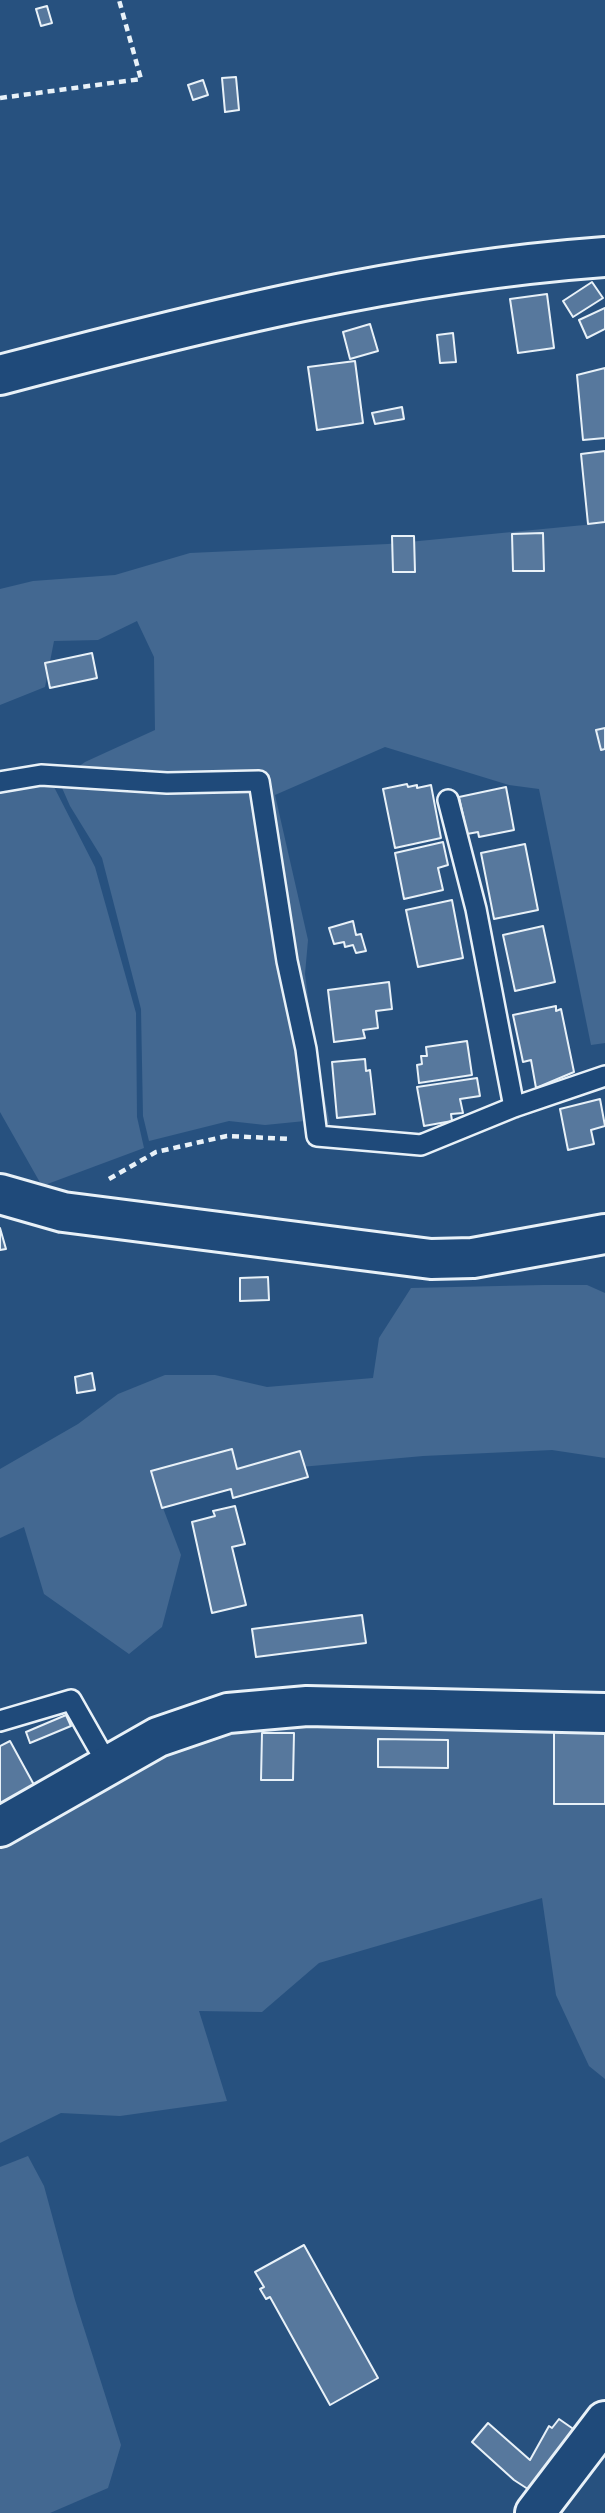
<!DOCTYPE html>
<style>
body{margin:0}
canvas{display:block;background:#27517f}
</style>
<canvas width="605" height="2513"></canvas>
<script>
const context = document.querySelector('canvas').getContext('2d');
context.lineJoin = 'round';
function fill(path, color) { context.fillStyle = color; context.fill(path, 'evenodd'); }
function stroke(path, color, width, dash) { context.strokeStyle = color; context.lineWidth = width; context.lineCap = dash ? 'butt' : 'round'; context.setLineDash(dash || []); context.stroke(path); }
fill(new Path2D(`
 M605,523V1043L591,1045L539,789L509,785L385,747L275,795L308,940L305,974L314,1045L330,1125L305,1121L265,1125L229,1121L149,1141L143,1116L141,1009L102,858L70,806L59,781L85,762L155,730L154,657L137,621L98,640L54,641L45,687L0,705V589L33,581L115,575L190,553L388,544Z
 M53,785L95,867L136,1013L137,1117L144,1148L42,1186L0,1112V792Z
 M543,1285H587L605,1293V1458L552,1450L423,1456L200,1476L163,1508L181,1555L162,1627L129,1654L44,1594L24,1527L0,1538V1469L78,1424L118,1394L165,1375H215L267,1387L373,1378L379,1338L411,1288Z
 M251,1721H605V2079L589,2066L556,1995L542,1898L319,1963L262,2012L199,2011L227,2101L120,2116L61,2113L0,2143V1807Z
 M28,2156L44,2186L75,2300L121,2445L108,2488L50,2513H0V2167Z`), '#436891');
const building = new Path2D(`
 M47,6L52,23L41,26L36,9Z
 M236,77L239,110L225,112L222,78Z
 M203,80L208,95L193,100L188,85Z
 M592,282L603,298L573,317L563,301Z
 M547,294L554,348L518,353L510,299Z
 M605,308V329L587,338L579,320Z
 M370,324L378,351L350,359L343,332Z
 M453,333L456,362L440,363L437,335Z
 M355,361L363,423L317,430L308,367Z
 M605,368V438L583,440L577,375Z
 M402,407L404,419L375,424L372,413Z
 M605,451V522L588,524L581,454Z
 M543,533L544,571H513L512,534Z
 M392,536H414L415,572H393Z
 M92,653L97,678L50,688L45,663Z
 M605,728V749L601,750L596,730Z
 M407,784L408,787L417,785V788L431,785L441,838L395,848L383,789Z
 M506,787L514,830L479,837L478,832L467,834L459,797Z
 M443,842L448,865L438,868L443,890L404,899L395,853Z
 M525,844L538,910L494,919L481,853Z
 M452,900L463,958L418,967L406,910Z
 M353,921L356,935L361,934L366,951L356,953L353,945L345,947L344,942L334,944L329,928Z
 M543,926L555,982L515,991L503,935Z
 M389,982L392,1009L376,1011L378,1028L363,1030L365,1038L334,1042L328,990Z
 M556,1006V1011L561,1009L574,1072L536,1088L531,1060L523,1062L513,1015Z
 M467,1041L472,1075L419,1083L417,1065L422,1064L421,1056H427L426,1047Z
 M365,1059L366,1071L370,1070L375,1114L337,1118L332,1062Z
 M477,1078L480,1096L460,1099L463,1113L451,1114L452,1121L424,1126L417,1087Z
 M600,1099L605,1126L591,1130L594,1144L568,1150L560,1109Z
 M0,1228L6,1249L0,1250Z
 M268,1277L269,1300L240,1301V1278Z
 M92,1373L95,1390L77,1393L75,1377Z
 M232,1449L237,1469L300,1451L308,1477L233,1498L231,1489L162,1508L151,1471Z
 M235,1506L245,1544L232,1547L246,1605L212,1613L192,1522L215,1516L213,1511Z
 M362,1615L366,1643L256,1657L252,1629Z
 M66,1715L71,1726L30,1743L26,1732Z
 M554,1728H605V1804H554Z
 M262,1733H294L293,1780H261Z
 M378,1739L448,1740V1768L378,1767Z
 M10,1741L39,1794L0,1815V1746Z
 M304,2245L378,2378L330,2405L270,2297L266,2299L260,2289L264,2287L255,2272Z
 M559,2419L582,2435L537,2495L514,2480L472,2442L488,2423L530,2460L549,2426L552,2428Z`);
fill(building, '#57789d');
stroke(building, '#e8f1f8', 2);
const service = new Path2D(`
 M0,782L41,775L167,783L259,781L287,961L306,1049L317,1136L421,1145L514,1107L605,1076
 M448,800L476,909L514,1107
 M0,1721L71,1700L109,1767`);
const minor = new Path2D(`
 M0,1194L63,1212L431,1259L473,1258L605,1234
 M0,1827L158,1737L228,1713L307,1706L605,1713
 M535,2513L605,2421`);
const tertiary = new Path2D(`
 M0,375C200,322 398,272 605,257`);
stroke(service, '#e8f1f8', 24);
stroke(minor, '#e8f1f8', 44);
stroke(tertiary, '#e8f1f8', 44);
stroke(new Path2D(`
 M0,98L141,79L119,0
 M109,1179L156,1152L227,1136L291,1139`), '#e8f1f8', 4.5, [7, 5]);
stroke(service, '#1f4a7a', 19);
stroke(minor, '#1f4a7a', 38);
stroke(tertiary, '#1f4a7a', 38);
</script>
